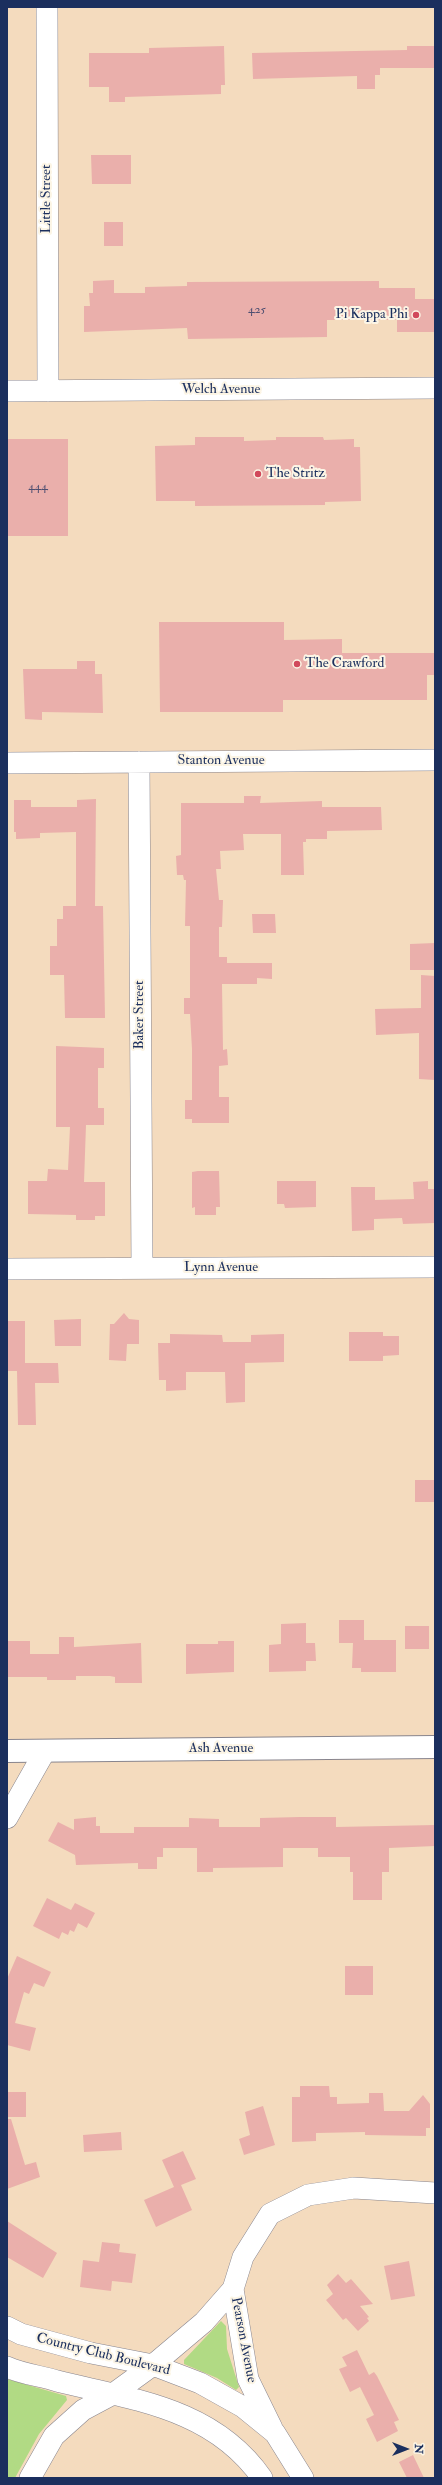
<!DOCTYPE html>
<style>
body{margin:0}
#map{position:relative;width:442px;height:2485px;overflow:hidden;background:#f4dbbe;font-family:"IM FELL Double Pica",serif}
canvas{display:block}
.frame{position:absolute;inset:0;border:8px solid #1b2f5e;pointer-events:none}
.north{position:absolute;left:386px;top:2429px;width:40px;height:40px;-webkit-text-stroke:3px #fcf5e5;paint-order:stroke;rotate:90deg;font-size:11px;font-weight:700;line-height:16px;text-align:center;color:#1b2f5e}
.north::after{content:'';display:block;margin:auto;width:14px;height:18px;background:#1b2f5e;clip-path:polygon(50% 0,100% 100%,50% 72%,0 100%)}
</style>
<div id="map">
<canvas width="442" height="2485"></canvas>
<div class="frame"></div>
<div class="north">N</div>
</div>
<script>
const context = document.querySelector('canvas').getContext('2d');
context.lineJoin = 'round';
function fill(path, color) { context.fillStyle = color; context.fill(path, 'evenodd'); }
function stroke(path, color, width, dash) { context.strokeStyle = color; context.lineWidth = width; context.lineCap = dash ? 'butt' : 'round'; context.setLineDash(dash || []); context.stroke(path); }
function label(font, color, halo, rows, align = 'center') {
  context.font = font + ' "IM FELL Double Pica",serif'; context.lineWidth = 4; context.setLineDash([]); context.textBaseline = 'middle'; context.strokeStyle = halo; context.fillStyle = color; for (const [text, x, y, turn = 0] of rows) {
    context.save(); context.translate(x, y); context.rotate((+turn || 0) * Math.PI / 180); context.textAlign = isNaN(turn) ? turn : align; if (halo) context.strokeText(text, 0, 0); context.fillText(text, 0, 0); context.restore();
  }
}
fill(new Path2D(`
 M221,2321L226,2326L227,2349L239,2387L236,2390L217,2378L184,2364V2360Z
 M7,2379L66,2396L67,2400L39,2434L15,2478H7Z`), '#b1da84');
fill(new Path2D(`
 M224,46L225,85H221V94L125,97V102H109V87H89V53H149V48Z
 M407,46H435V68H380V75H375V89H357V76L253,79L252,53L407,50Z
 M91,155H131V184H92Z
 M104,222H123V246H104Z
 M114,280V293H145V287L187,286V282L379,281V288H415V299H435V332H397V320H327V337L188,339L187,328L84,332V306H90L89,293H93V281Z
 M195,437H244V441L276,440V437H323L324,440L354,439V447H360L361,501L325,502V505L195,506V501H156L155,446L195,445Z
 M7,439H68V536H7Z
 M159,622H284V640L342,639V653H435V675H427V700H283V712H160Z
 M77,661H95V674H102L103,713L42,712V720L25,719L23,669H77Z
 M244,796H261L260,803L322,801V807H381L382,830L327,831V839H306V842H303L304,875H281V834H243L244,850L220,851L221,869H216L219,900H223L222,927H219V957H227V963H272V979L257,978V984H222L223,1050L227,1049L228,1065L219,1066V1097H229V1123H192V1119H185V1100H192V1049L190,1014H184V998H190V926H185L186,880H184L183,875H177L176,856L181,855V803H244Z
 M96,799L95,906H103L105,1018H65L64,975H50V946H57V919H63V906H76V832L40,833V838L16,839V832H14V800H31V807H77V800Z
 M252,914H275L276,933H253Z
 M435,943V970H410V944Z
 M421,975L435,976V1080L419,1079V1033L376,1035L375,1009L421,1008Z
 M56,1046L104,1048V1068H98V1108H104V1125H86L84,1182H105V1216H95V1220H76V1215L28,1214V1181H47L48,1169L68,1170L70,1127H56Z
 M198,1171H219L220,1207H216V1215H195V1207L192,1208V1172Z
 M277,1181H316V1207L285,1208L284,1204H277Z
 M428,1181V1189H435V1223L403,1224L402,1218L374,1219V1230L352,1231L351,1187H375V1200L414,1199L413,1182Z
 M124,1313L129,1319L139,1320V1344H127L126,1361L109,1360L110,1324H114Z
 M81,1319V1346H55L54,1320Z
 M7,1321H25V1363H58L59,1383H35L36,1425H18L17,1371H7Z
 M349,1332H383V1336H399V1355L383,1356V1361H349Z
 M170,1334L222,1335L223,1342H251V1335L284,1334V1362L245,1363V1402L226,1403L225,1372H186V1390L166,1391V1380H159L158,1343H170Z
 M415,1480H434V1502H415Z
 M339,1620H364V1640H396V1672H361V1668H352L353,1643H339Z
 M306,1623V1643H315L316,1661H306V1671L269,1672V1645L281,1644V1624Z
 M405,1626H429V1649H405Z
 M59,1637H74V1647L141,1643L142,1683H115V1677L110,1676H76V1680H47V1677H7V1641H30V1654H59Z
 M218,1641H234V1672L186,1674V1644H218Z
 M96,1817V1826H100V1833H134V1827H189V1818L219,1819V1827H260V1818L300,1817H336V1827L435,1825V1846L389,1848V1872H382V1900H353V1872H350V1857H318V1848H283V1867L213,1868V1872H197V1848H163V1857H157V1869H138V1863L76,1865L75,1855L48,1841L58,1822L74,1830V1819Z
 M47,1898L71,1910L75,1903L95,1913L87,1928L78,1923L74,1932L70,1930L68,1935L62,1932L59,1939L33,1926Z
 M17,1956L51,1972L44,1987L34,1983L29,1994L24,1992L15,2023L36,2028L30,2051L7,2045V1979Z
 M345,1966H373V1995H345Z
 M300,2086H329L330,2097H337V2104L369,2103V2093H383L384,2111H409L423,2095L430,2104V2128H426V2136L365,2135V2132L316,2133V2141L292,2142V2097H300Z
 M7,2092H26V2117H8Z
 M263,2106L275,2145L244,2155L239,2139L250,2135L245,2112Z
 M7,2119H11L25,2165L36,2162L40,2177L7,2189Z
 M121,2132L122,2150L84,2152L83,2135Z
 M183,2151L196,2179L181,2185L192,2210L156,2227L144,2200L174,2187L162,2160Z
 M7,2221L57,2253L43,2278L7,2257Z
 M102,2242L120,2244L119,2252L136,2254L132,2283L112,2281L111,2291L80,2287L83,2260L99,2262Z
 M409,2261L415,2296L391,2300L384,2266Z
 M338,2274L346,2283L351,2279L373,2304L360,2306L369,2317L367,2318L369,2321L358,2331L346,2318L343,2320L326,2300L333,2294L327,2285Z
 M357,2350L369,2375L374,2372L377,2376L399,2420L394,2422L398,2431L377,2442L366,2419L374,2415L360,2387L350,2392L339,2369L347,2366L342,2357Z
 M413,2455L424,2478H407L399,2462Z`), '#eaafab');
const minor = new Path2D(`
 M47,7L48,391
 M7,391L435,388
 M139,762L142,1268
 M7,763L435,760
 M7,1269L435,1267
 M7,1818L45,1751
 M233,2289L248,2379L272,2428
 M7,2327L21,2334L91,2353L153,2365L200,2383L243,2407L275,2433L303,2478
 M7,2367C22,2374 41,2376 57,2381C134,2400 213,2408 262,2478
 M30,2478L54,2436L83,2410L113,2394L153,2365L204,2322L233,2289L243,2257L270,2214L308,2195L354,2188L435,2193`);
const tertiary = new Path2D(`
 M7,1751L435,1747`);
stroke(minor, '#88858e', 22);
stroke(tertiary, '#88858e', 24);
stroke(minor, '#fff', 21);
stroke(tertiary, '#fff', 22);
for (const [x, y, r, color] of [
 [416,315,4,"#d1495b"],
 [258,474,4,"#d1495b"],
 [297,664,4,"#d1495b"]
]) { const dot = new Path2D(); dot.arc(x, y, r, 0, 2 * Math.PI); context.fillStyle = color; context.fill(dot); stroke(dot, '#fcf5e5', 1.5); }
label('12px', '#4f4f71', null, [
 ["425",257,310],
 ["444",38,487]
]);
label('14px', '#1b2f5e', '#fcf5e5', [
 ["Little Street",47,199,-90],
 ["Welch Avenue",221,390],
 ["Stanton Avenue",221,761],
 ["Baker Street",140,1015,-90],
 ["Lynn Avenue",221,1268],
 ["Ash Avenue",221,1749],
 ["Pearson Avenue",243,2340,79],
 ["Country Club Boulevard",103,2355,14]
]);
label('14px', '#1b2f5e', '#fcf5e5', [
 ["Pi Kappa Phi",408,315,"right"],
 ["The Stritz",266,474],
 ["The Crawford",305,664]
], 'left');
</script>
